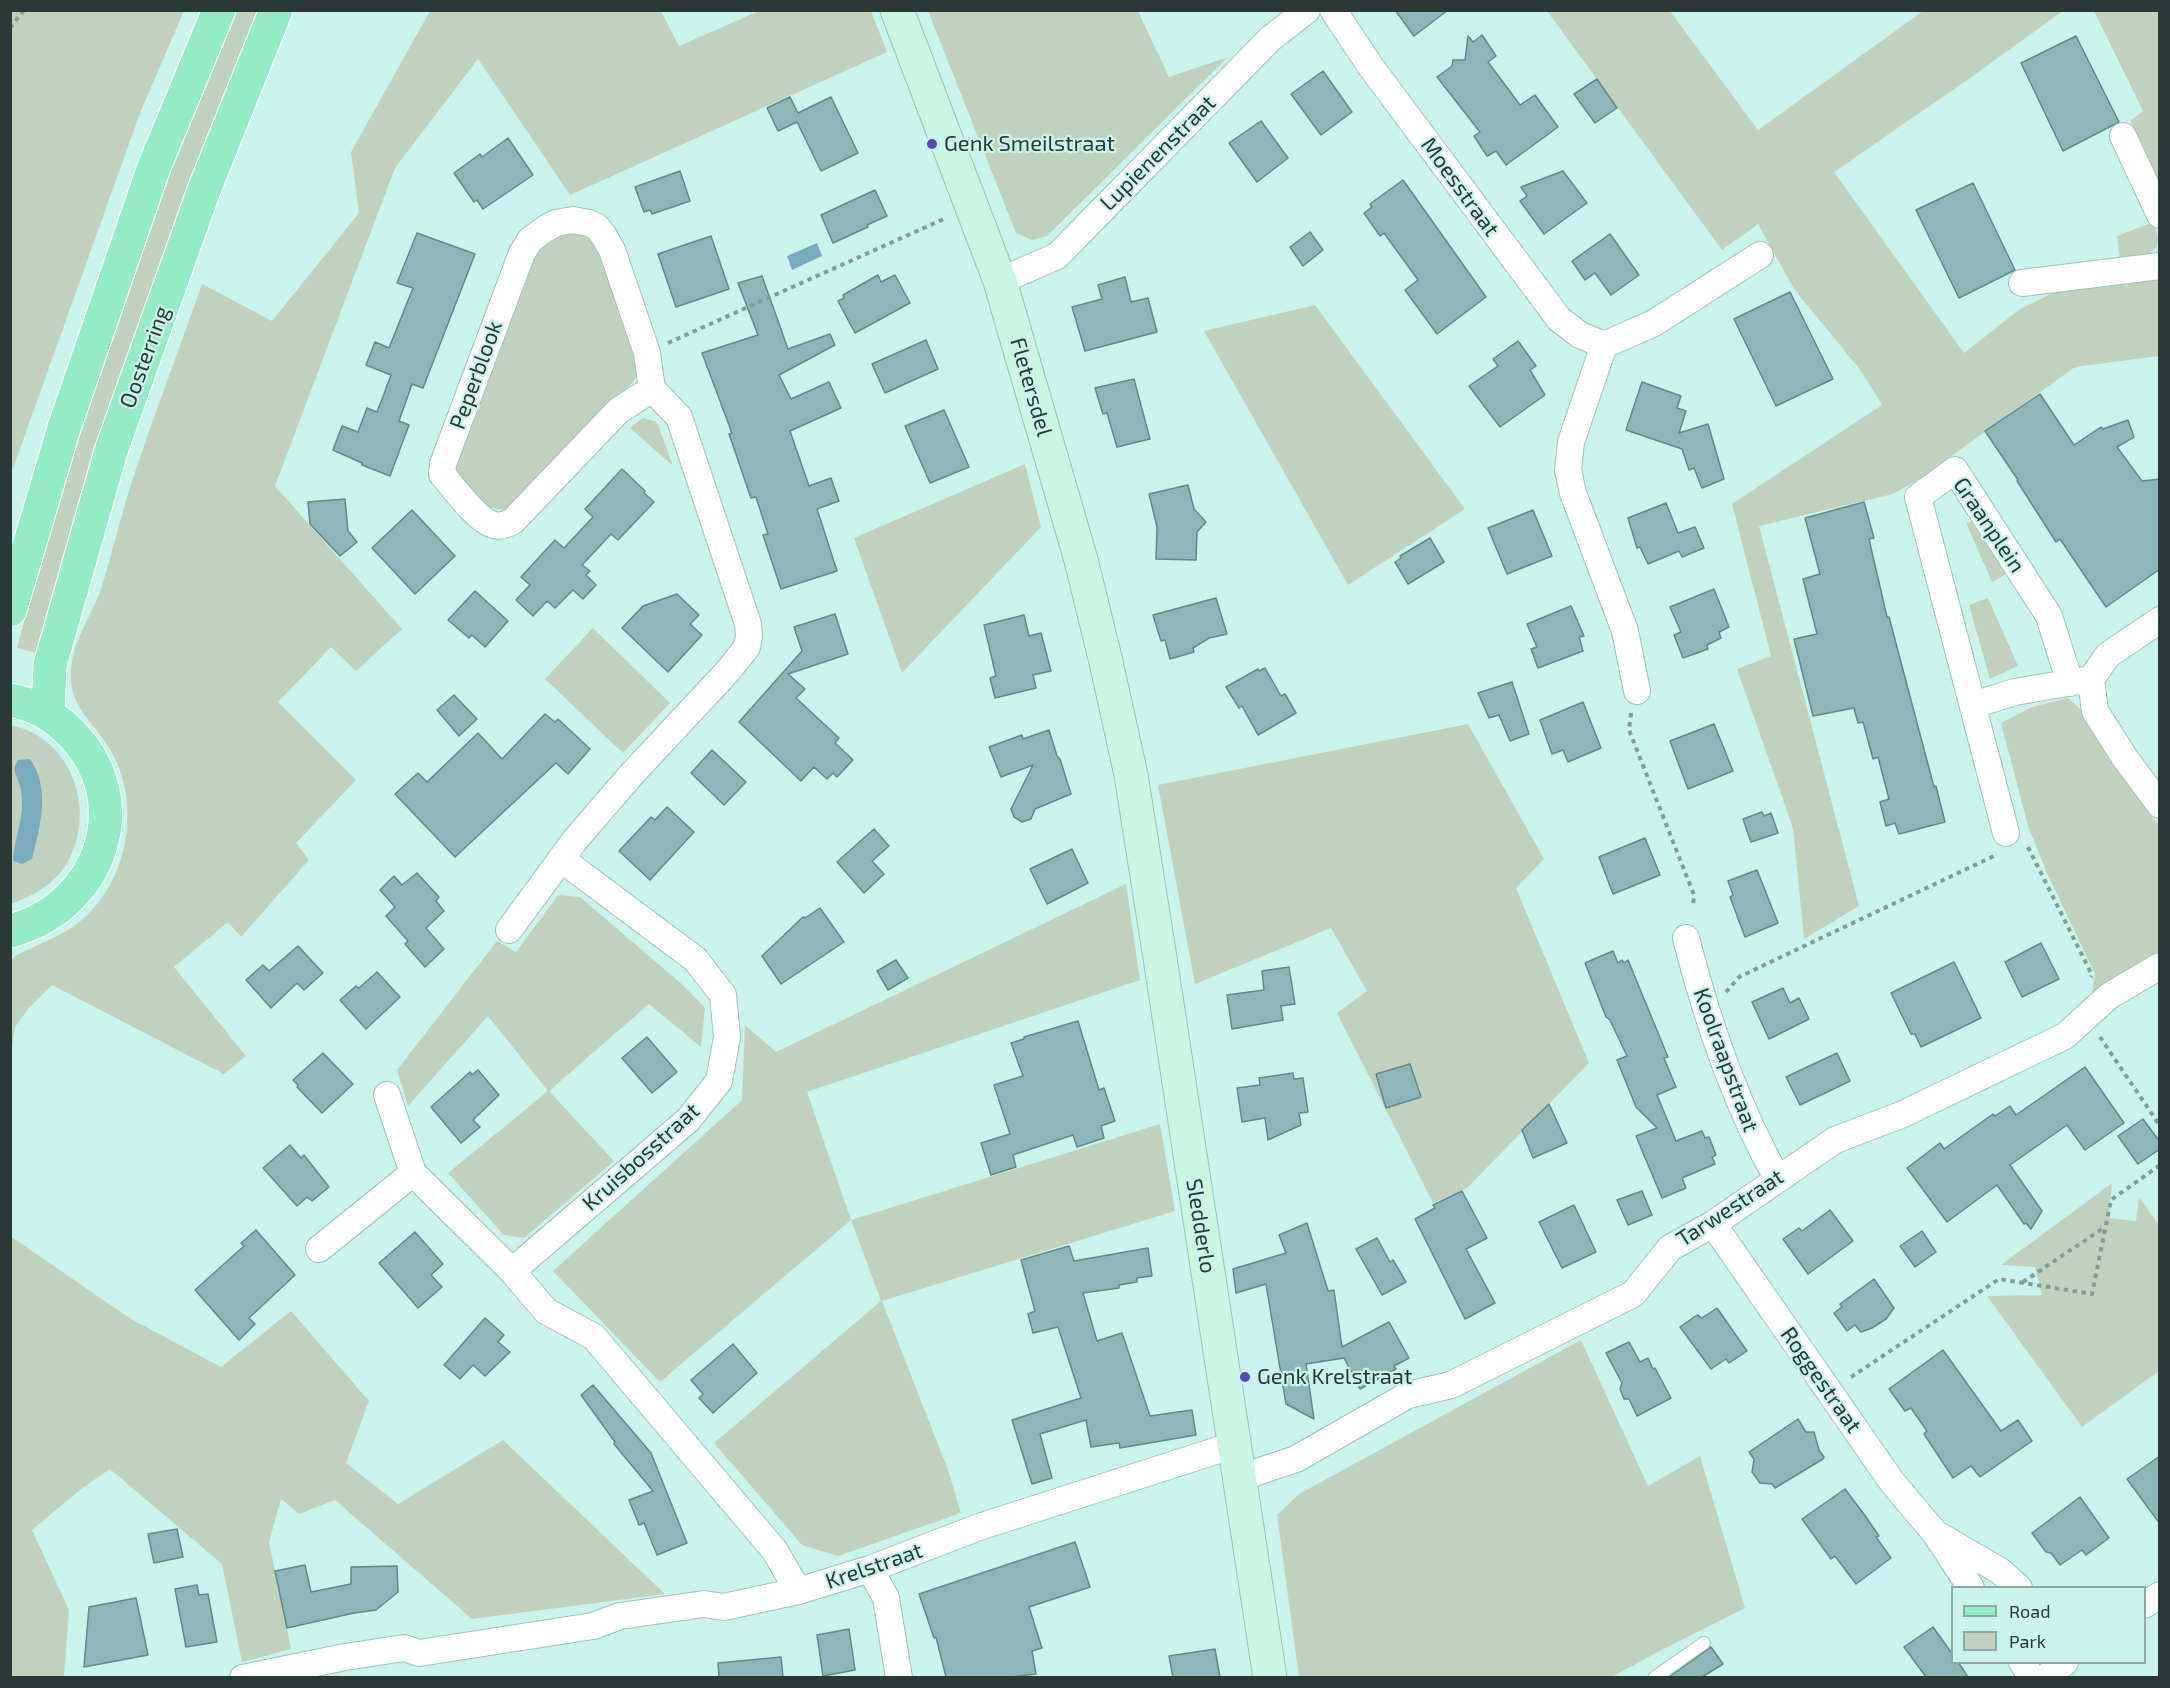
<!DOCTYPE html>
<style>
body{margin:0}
#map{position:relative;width:2170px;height:1688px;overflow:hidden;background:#caf4eb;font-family:"Exo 2",sans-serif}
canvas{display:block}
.frame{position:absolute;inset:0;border:12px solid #293a36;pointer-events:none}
.legend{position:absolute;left:1951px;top:1586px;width:195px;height:78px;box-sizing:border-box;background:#caf4eb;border:2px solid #8aaaa3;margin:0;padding:8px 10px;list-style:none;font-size:18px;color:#293a36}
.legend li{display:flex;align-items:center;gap:12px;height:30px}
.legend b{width:30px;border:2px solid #8aaaa3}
</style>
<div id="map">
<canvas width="2170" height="1688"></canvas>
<div class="frame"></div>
<ul class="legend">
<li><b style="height:8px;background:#93ecc7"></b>Road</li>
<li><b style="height:16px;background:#c0d2bd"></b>Park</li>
</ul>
</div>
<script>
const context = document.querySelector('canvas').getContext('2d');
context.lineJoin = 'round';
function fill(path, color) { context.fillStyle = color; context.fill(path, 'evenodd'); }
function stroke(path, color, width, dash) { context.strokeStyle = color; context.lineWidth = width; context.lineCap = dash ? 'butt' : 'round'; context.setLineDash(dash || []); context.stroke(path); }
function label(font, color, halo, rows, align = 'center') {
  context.font = font + ' "Exo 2",sans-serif'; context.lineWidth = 4.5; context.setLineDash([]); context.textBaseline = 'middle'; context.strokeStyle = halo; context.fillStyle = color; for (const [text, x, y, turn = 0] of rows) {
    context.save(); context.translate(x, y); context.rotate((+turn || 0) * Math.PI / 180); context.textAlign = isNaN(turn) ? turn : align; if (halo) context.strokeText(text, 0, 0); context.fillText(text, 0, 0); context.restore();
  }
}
fill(new Path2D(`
 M11,10L184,11L140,113L11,474Z
 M236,11H260L38,653L17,648L61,487L125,291L197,104Z
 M430,11H661L679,46L759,11H871L887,52L570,195L478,59L395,168L275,486L402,629L356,671L331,647L278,702L356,780L296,843L309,860L241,937L228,922L174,967L246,1056L224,1074L52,985L28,1009L15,1027L11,1056V961L15,956C32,947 51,940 68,930C125,895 144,811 112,753C92,717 65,708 72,661C77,633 94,612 102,586C113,551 121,515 132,481C154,415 179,350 202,284L272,321L359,213L351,152Z
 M928,11H1138L1169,77L1228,57L1047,236L1032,240L1016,233Z
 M1547,11H1670L1758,130L1923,11H2063L1970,78L1834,172L1964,353L2020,309L2055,292L2159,277V356L2075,367L1918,480L1893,494L1759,526L1859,906L1804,939L1793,828L1737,669L1771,656L1732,504L1882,405L1861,371L1794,289L1758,224L1722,250Z
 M2094,11H2159V179L2130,121L2143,111Z
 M2154,222L2158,237L2157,247L2146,256L2120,259L2117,236Z
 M579,228L597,241L640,372L632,383L558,463L507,510C476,508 473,496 454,475V454L539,241Z
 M1315,305L1465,509L1348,585L1204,331Z
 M643,418L657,422L673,466L630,428Z
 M1025,464L1041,527L902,673L854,538Z
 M1974,521L2008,573L1992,582L1966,523Z
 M1988,598L2018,666L1990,679L1969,605Z
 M593,628L670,703L623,753L545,679Z
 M2068,698L2090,718L2153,819L2159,824V953L2092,994L2095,974L2046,871L2028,826L2001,723L2032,707Z
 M1468,724L1544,859L1516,888L1589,1063L1467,1188L1433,1203L1337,1013L1367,991L1331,928L1195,984L1158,785Z
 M10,725C73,737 98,813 66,865C53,885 33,896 11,904Z
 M1126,884L1140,980L807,1092L851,1220L1160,1124L1175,1211L882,1301L948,1470L961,1513L838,1556L802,1545L714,1443L881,1301L851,1220L660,1382L553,1271L742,1100L745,1025L776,1052Z
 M558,895L580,897L684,986L705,1008L701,1047L649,1004L549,1091L614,1161L524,1238L504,1235L448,1173L548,1091L488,1016L408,1106L397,1070L497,941L516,952Z
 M2112,1183L2109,1218L2136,1221L2139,1197L2159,1225V1371L2082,1427L1987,1296L2042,1295L2035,1267L2001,1265Z
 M10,1236L131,1319L221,1367L291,1311L369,1401L346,1463L398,1504L503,1440L665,1594L472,1619L335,1500L299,1514L281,1499L269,1542L291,1649L242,1662L222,1564L110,1469L81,1489L32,1530L69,1610L64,1677H11Z
 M1581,1340L1648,1486L1700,1456L1745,1608L1654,1654L1612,1677H1299L1277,1515L1299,1494Z`), '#c0d2bd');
fill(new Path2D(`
 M817,243L822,256L792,270L787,256Z
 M30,759C51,789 40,827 32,859L22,864L13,861C14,838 26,814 21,791C20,784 16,776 14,769L18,760Z`), '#7aabbd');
const building = new Path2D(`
 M1395,10H1448L1414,36Z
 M1482,35L1496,56L1488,62L1520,105L1535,95L1558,127L1506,165L1496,151L1487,156L1474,136L1480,132L1437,77L1452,66L1453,60H1465L1468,36L1473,42Z
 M2076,36L2119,122L2063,151L2021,63Z
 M1323,71L1352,112L1321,135L1291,94Z
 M1597,79L1617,108L1595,123L1574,94Z
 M790,97L798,113L831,97L858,153L821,171L797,122L778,131L767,108Z
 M1261,121L1288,158L1257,182L1229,143Z
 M508,138L533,175L483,209L477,200L474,202L454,173L480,154L482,157Z
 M680,171L690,201L652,214L650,210L644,212L635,187Z
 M1563,171L1587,203L1544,234L1520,201L1527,196L1521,187Z
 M1403,180L1486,297L1437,334L1405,290L1418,280L1384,233L1380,236L1364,213L1372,207L1370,204Z
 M1973,183L2015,270L1959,298L1916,210Z
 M875,190L887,216L867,225L868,227L833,243L821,215Z
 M1310,232L1323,250L1303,266L1290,247Z
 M417,233L475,254L423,388L412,384L399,421L409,425L390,476L362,465V463L333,450L342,426L358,432L367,408L377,412L384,394L391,375L366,365L375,342L389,348L413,288L397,283Z
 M1610,234L1639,275L1611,295L1595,273L1585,280L1572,261Z
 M711,236L729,289L676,307L658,254Z
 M878,275L881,282L895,275L910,303L855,333L838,301L844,298L843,295Z
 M762,276L788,349L830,334L835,345L779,375L791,399L829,382L841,408L790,431L809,486L831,478L839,501L817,509L837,571L781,589L763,535L768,534L756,497L751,498L729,434L732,433L702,353L758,335L738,283Z
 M1125,277L1131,302L1148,298L1157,332L1085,351L1072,307L1102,299L1098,285Z
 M1790,292L1833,379L1776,406L1734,319Z
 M926,340L938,369L885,393L872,364Z
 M1518,341L1536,366L1530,370L1545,395L1500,427L1469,386L1498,366L1493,359Z
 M1134,379L1150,439L1117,447L1107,413L1103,414L1095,388Z
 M1642,382L1681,396L1677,408L1686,411L1679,433L1708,424L1724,479L1702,488L1694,468L1689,470L1682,449L1626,430Z
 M2040,394L2074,445L2101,427L2103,429L2128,420L2134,437L2117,447L2142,481L2160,479V569L2106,607L2060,539L2056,542L2017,481L2018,480L1985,431Z
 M944,410L969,467L930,483L905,426Z
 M622,469L645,491L644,493L654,502L618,540L611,534L582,565L590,571L586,575L596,585L583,599L573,590L555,608L547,601L533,616L516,600L530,585L521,577L555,540L564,548L593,517L585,509Z
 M1188,485L1194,509L1206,522L1197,532L1196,560L1156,559L1157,527L1149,494Z
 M345,499L348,531L357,542L340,556L310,524L308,502Z
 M1864,502L1874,538L1869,539L1887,617H1889L1934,787L1936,786L1945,822L1899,834L1895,823L1886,826L1880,802L1889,799L1878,757L1873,759L1863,722L1858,723L1854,708L1813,716L1794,639L1817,634L1803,579L1820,574L1805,518Z
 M1666,503L1678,533L1695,527L1704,548L1682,557L1679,551L1648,564L1640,547L1637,548L1628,518Z
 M412,510L455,556L415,594L372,548Z
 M1533,510L1552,556L1507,574L1488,528Z
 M1430,538L1444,562L1408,584L1395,562L1401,558L1400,556Z
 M1714,589L1729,627L1719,632L1721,638L1707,645L1708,649L1683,658L1674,635L1681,632L1670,607Z
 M475,591L508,621L485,647L472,635L469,638L448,620Z
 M677,594L699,615L690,624L702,635L668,672L622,628L643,606Z
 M1216,598L1227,634L1209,638L1193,648L1194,652L1170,659L1165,640L1161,641L1153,615Z
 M1571,606L1584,636L1579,637L1583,651L1538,668L1531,649L1537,647L1527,624Z
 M835,614L848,654L788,674L805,689L796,698L839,738L835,743L853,760L837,777L833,773L827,779L814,767L801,781L739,722L802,651L794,627Z
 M1024,615L1029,636L1041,633L1051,671L1033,675L1036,688L995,698L990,678L996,676L984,625Z
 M1265,668L1281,696L1285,694L1296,713L1258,735L1242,706L1239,708L1226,687L1258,669L1259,671Z
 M1512,682L1529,734L1510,741L1499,715L1489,718L1478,693Z
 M454,695L477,719L459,736L437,710Z
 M1583,702L1601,748L1568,762L1563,750L1552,754L1540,720Z
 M545,714L555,722L558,719L590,749L568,774L556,763L455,857L395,794L418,773L427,782L478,733L502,759Z
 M1714,724L1733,771L1688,789L1670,741Z
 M1049,730L1057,756L1060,759L1071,794L1035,809L1031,819L1022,822L1014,817L1011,809L1033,765L1001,777L989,747L1022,735L1023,739Z
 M712,750L746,782L724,805L691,773Z
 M667,807L694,832L650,880L619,851L651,817L655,820Z
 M1762,812L1764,816L1771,813L1778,833L1751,842L1743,819Z
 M874,829L889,846L872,861L884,874L864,893L837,862Z
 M1645,838L1660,875L1613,894L1599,857Z
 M1072,849L1088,883L1047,904L1030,869Z
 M1757,870L1778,923L1745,937L1730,897L1733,895L1728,881Z
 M417,873L439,897L436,901L444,911L426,928L444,949L425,967L405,944L408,941L386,916L395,907L380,890L394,876L402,885Z
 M820,908L844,942L781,984L762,956L803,917L805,918Z
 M2041,943L2059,979L2022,997L2005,962Z
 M298,946L323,973L304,990L297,983L271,1008L246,980L263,965L269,971Z
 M1613,951L1618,963L1622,960L1624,963L1628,960L1668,1057L1664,1058L1676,1087L1657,1095L1676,1141L1702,1131L1705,1138L1709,1137L1716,1155L1712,1157L1715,1164L1682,1178L1686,1188L1662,1198L1636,1136L1657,1128L1636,1107L1617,1060L1627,1056L1610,1020L1606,1017L1585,963Z
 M896,960L908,978L888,990L877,971Z
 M1954,962L1981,1018L1921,1047L1915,1034H1911L1891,993Z
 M1289,967L1295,1004L1281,1006L1283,1020L1232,1029L1227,995L1264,990L1262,971Z
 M377,972L400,997L366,1029L340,1000L356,986L359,988Z
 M1783,988L1790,1003L1799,998L1809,1019L1769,1039L1752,1002Z
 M1078,1021L1099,1090L1104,1088L1115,1121L1101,1126L1104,1138L1077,1147L1073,1135L1013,1155L1016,1167L991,1175L981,1143L1010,1134L994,1085L1023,1076L1011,1043L1024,1039V1037Z
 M647,1037L677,1072L652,1093L622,1058Z
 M323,1053L353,1084L322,1113L297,1087L298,1085L293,1080Z
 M1837,1053L1850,1081L1800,1105L1786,1077Z
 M1410,1064L1421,1097L1386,1108L1376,1074Z
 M2085,1067L2124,1123L2085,1150L2067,1125L2010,1165L2042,1211L2031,1229L2026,1223L2024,1224L1997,1185L1947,1222L1907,1168L1940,1143L1944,1149L1993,1114L1995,1116L2010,1106L2016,1115Z
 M478,1070L499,1095L473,1120L480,1127L461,1143L431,1107L470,1072L472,1075Z
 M1293,1073L1294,1079L1303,1078L1308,1112L1299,1113L1301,1125L1268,1140L1265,1118L1242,1122L1237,1088L1260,1085L1259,1078Z
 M1549,1104L1567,1143L1533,1158L1522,1130Z
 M2143,1119L2160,1142V1149L2138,1164L2118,1136Z
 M290,1145L301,1158L304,1155L329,1187L312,1201L307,1197L297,1206L263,1168Z
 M1462,1191L1487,1238L1466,1249L1495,1303L1465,1319L1415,1219L1435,1208L1433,1205Z
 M1642,1191L1652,1215L1628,1225L1617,1200Z
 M1574,1205L1596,1252L1562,1268L1539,1222Z
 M1830,1210L1853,1241L1808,1274L1783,1239L1799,1228L1802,1231Z
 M1307,1223L1328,1291L1334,1290L1342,1347L1389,1322L1409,1358L1394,1366L1396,1369L1360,1389L1344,1358L1306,1364L1314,1419L1286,1404L1266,1284L1236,1293L1233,1269L1286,1253L1279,1235Z
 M256,1230L295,1275L249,1318L255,1324L239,1340L195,1290L244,1246L241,1243Z
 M1922,1231L1936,1252L1915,1267L1900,1246Z
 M415,1232L443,1264L431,1275L442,1287L418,1308L379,1263Z
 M1377,1238L1390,1262L1393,1260L1406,1282L1382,1295L1356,1249Z
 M1069,1246L1074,1261L1148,1248L1152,1276L1137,1278V1282L1119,1285V1288L1083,1293L1097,1341L1122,1333L1150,1416L1192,1410L1196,1435L1120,1448L1119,1443L1091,1447L1086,1420L1040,1434L1052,1478L1032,1484L1012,1420L1081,1398L1058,1327L1033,1333L1028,1314L1035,1311L1021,1260Z
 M1874,1279L1894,1308L1886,1319L1872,1328L1861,1332L1855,1325L1847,1331L1834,1313L1842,1307L1840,1304Z
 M1717,1308L1747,1351L1729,1363L1726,1359L1711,1369L1680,1327L1697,1315L1702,1318Z
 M485,1318L504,1335L498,1342L510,1352L485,1376L473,1365L460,1379L444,1365Z
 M1629,1342L1640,1362L1648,1358L1653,1369L1655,1368L1671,1398L1637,1416L1629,1399H1624L1620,1389L1622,1383L1606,1353Z
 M733,1344L757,1373L713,1413L699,1398L703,1394L691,1380Z
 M1943,1350L2001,1431L2018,1420L2032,1441L1980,1477L1971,1466L1953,1478L1924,1434L1927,1431L1911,1408L1905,1411L1889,1389Z
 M593,1385L651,1453L687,1543L657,1555L644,1523L639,1525L629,1500L653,1491L614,1444L615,1442L581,1395Z
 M1798,1419L1806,1432H1814L1819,1450L1824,1457L1823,1459L1775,1488L1772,1484L1760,1483L1752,1472L1754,1459L1749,1452Z
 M2160,1456V1524L2127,1479Z
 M1845,1489L1866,1517L1879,1536L1876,1537L1891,1558L1856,1584L1835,1556L1831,1559L1802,1519Z
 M2080,1497L2109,1538L2086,1555L2082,1550L2060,1565L2051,1553L2046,1552L2032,1533Z
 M177,1529L183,1557L154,1563L148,1534Z
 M1075,1542L1090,1587L1029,1607L1042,1648L1032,1651L1036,1674L1011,1677H946L936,1637L934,1638L919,1594Z
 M305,1565L311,1592L351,1584V1567L397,1566L398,1592L376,1610L354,1613L287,1628L275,1571Z
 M197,1585L199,1595L208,1594L217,1642L186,1647L175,1589Z
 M136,1598L148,1655L84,1667L89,1607Z
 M1933,1627L1953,1655V1662H1958L1968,1677H1926L1904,1647Z
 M849,1629L855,1670L823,1676L817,1635Z
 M1711,1647L1723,1664L1702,1677H1669Z
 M1215,1649L1220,1677H1173L1169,1656Z
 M781,1657L783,1677H719L718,1663Z`);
fill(building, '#8db6b9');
stroke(building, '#62898c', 1.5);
const lane = new Path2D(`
 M1654,1678L1704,1643`);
const street = new Path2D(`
 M1333,10L1371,67L1559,319L1580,335L1604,345
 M2123,136L2160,215
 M1000,281L1057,256L1270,39L1307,10
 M2022,283L2160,266
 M2160,620L2108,655L2091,679L2095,711L2125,758L2160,805
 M1637,691L1625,631L1573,493L1568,470L1571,442L1604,345L1654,323L1760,255
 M1973,705L2015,692L2085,680
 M2006,833L1918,497L1955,470L2049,616L2070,683
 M509,930L575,840L631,775L728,671L747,647L749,636L748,624L679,417L652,389L647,353L612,250L604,236L597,227L589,223L573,220L556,223L545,229L530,240L522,253L443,464L442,474C454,488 477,521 494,525C501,527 507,524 513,521L618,411L652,389
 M1686,938C1707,1021 1735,1103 1777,1178
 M387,1095L413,1173L512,1271L546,1311L594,1337L775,1551L798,1591
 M1713,1224L1892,1482L1935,1533L1971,1588
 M319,1249L413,1173
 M512,1271L688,1120L719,1081L727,1037L723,995L695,959L561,859
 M1239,1478L1296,1459L1408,1395L1451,1385L1633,1294L1670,1248L1713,1224L1835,1140L1901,1115L2065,1036L2109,996L2160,966
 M1940,1536L2000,1571L2019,1588
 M870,1569L886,1598L899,1678
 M2144,1605L2160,1595
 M2022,1662L2032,1678
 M243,1678L345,1657L404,1648L419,1653L593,1626L620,1616L704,1604L724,1607L798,1591L870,1569L979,1527L1234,1445
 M2045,1678L2065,1662`);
const secondary = new Path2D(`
 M897,10L1000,281L1081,560L1106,662L1131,775L1160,958L1270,1678`);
const primary = new Path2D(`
 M10,610L64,428L154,167L219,10
 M10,700C33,704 54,716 70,732C139,801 101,907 10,931
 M48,714L50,665L111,451L204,190L276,10`);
stroke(lane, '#9ac3bb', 14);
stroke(street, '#9ac3bb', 28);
stroke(secondary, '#9ac3bb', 35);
stroke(primary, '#fff', 35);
stroke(new Path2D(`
 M10,28L24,10
 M668,343L946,218
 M1631,713L1629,730L1694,895L1693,906
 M2028,847L2092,975L2091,977
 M1726,992L1739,977L1996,855
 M2100,1037L2160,1126
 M2023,1282L2105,1227
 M1851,1377L1999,1279L2092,1294L2111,1200L2160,1165`), '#809e97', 4, [4.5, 4.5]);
stroke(lane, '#fff', 12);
stroke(street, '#fff', 26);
stroke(secondary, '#c9f5e3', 33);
stroke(primary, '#93ecc7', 33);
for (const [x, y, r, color] of [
 [932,144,6,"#5548bf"],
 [1245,1377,6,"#5548bf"]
]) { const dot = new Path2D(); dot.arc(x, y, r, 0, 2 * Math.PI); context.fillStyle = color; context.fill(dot); stroke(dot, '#caf4eb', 2); }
label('22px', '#293a36', '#caf4eb', [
 ["Genk Smeilstraat",944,144],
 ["Genk Krelstraat",1257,1377]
], 'left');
label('22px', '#293a36', '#caf4eb', [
 ["Lupienenstraat",1158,153,-45],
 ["Moesstraat",1460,187,54],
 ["Oosterring",145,357,-70],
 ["Peperblook",476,375,-70],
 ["Fletersdel",1031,387,74],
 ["Graanplein",1989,525,56],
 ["Koolraapstraat",1726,1060,70],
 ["Kruisbosstraat",641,1157,-42],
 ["Tarwestraat",1730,1208,-33],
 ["Sledderlo",1201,1226,81],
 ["Roggestraat",1821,1380,55],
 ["Krelstraat",874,1566,-19]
]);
</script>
